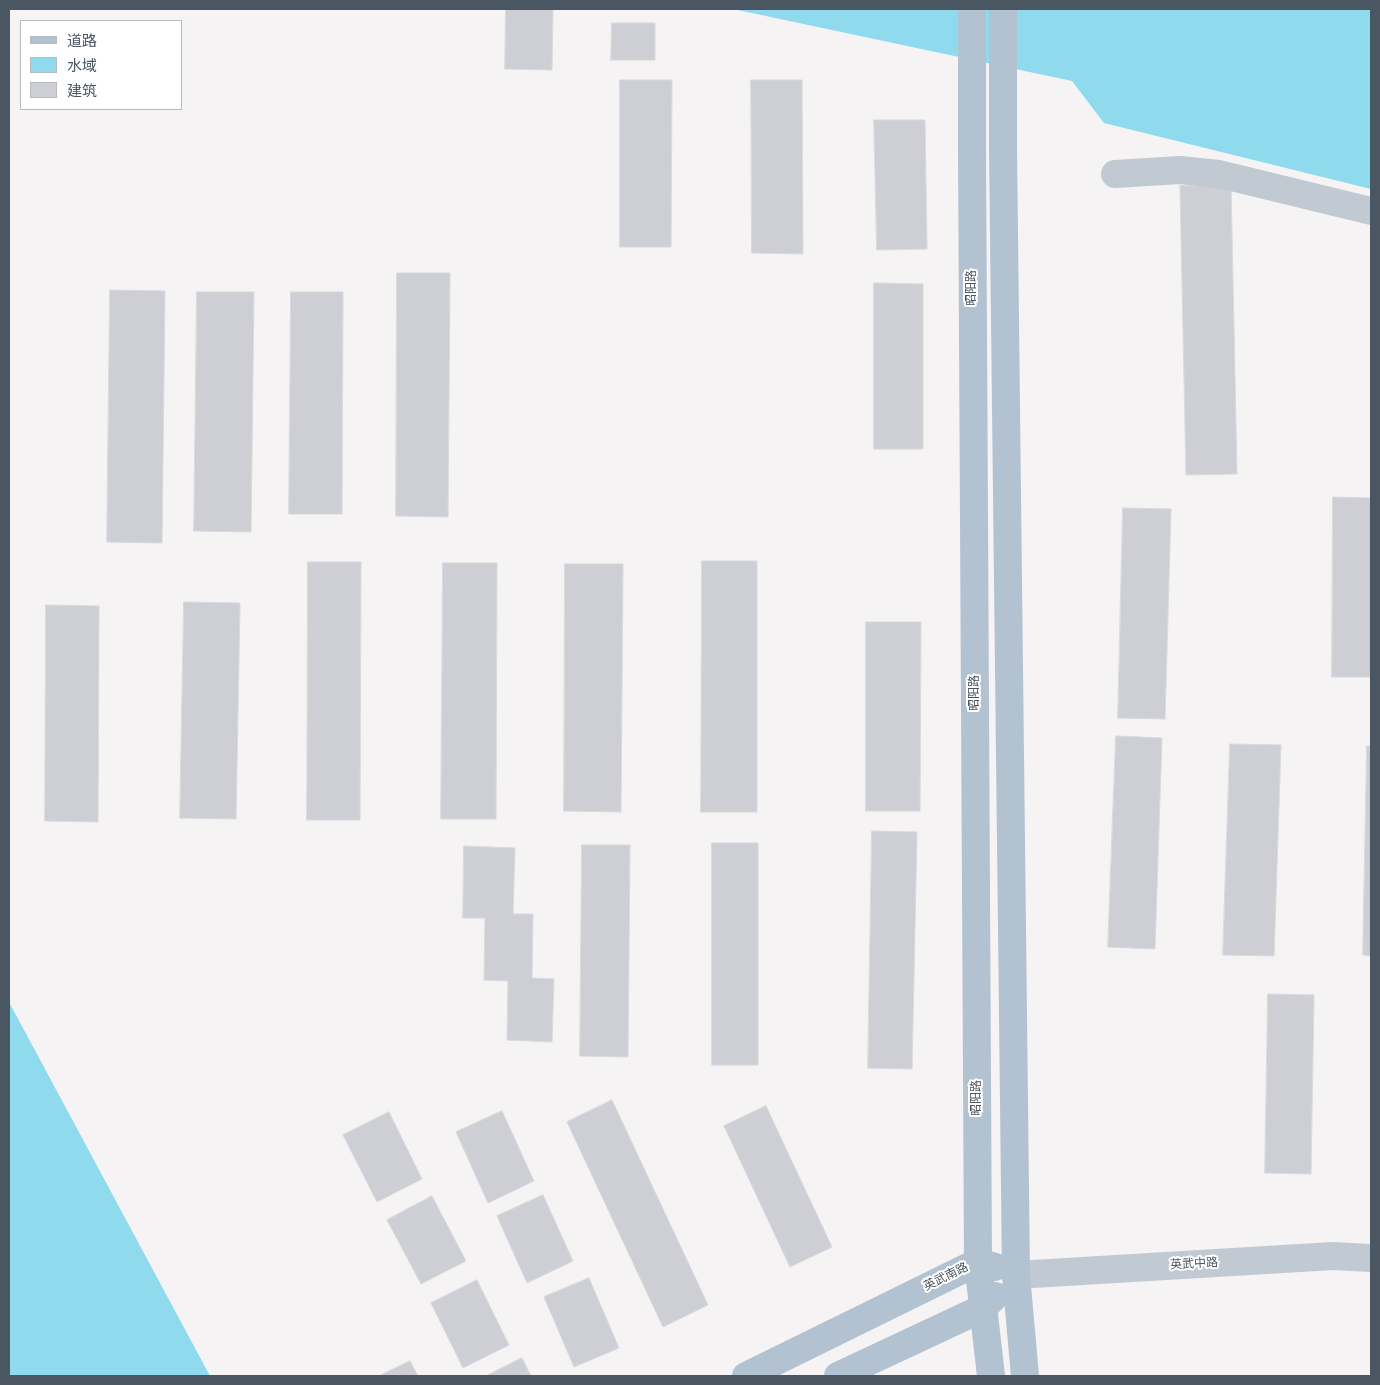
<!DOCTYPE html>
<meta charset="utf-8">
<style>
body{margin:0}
#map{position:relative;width:1380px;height:1385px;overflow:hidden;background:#f5f3f3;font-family:Manrope,"Noto Sans SC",sans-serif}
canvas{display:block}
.frame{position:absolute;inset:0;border:10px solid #4a5661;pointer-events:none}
.legend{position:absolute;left:20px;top:20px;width:162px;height:90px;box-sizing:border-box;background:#fff;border:1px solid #b7bbc0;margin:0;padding:6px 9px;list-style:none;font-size:15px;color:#4a5661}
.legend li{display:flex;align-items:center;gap:10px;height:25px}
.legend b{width:25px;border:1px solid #b7bbc0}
</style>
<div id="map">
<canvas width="1380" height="1385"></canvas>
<div class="frame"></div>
<ul class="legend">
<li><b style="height:6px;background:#b3c2d1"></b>道路</li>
<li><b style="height:14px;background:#90daee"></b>水域</li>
<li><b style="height:14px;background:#cdcfd5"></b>建筑</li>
</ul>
</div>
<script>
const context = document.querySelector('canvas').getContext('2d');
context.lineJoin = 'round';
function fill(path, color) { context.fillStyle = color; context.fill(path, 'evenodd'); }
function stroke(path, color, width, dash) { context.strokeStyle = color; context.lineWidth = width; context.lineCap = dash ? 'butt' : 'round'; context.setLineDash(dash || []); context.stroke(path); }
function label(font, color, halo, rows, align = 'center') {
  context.font = font + ' Manrope,"Noto Sans SC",sans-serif'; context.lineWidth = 4; context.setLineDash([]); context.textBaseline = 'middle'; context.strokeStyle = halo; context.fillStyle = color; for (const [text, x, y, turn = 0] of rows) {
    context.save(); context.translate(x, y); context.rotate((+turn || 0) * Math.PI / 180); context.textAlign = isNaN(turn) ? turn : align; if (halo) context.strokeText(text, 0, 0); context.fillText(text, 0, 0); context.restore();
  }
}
fill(new Path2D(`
 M733,9H1371V189L1104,123L1072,81Z
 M9,1002L210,1376H9Z`), '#90daee');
const building = new Path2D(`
 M506,9H553L552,70L505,69Z
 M612,23H655V60H611Z
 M620,80H672L671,247H620Z
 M751,80H802L803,254L752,253Z
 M874,120H925L927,249L877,250Z
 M1231,185L1237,474L1186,475L1180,186Z
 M397,273H450L448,517L396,516Z
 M874,283L923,284V449H874Z
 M110,290L165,291L162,543L107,542Z
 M197,292H254L251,532L194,531Z
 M291,292H343L342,514H289Z
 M1333,497L1371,498V677H1332Z
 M1123,508L1171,509L1165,719L1118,718Z
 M702,561H757V812H701Z
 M308,562H361L360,820H307Z
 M443,563H497L496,819H441Z
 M565,564H623L621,812L564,811Z
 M184,602L240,603L236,819L180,818Z
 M46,605L99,606L98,822L45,821Z
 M866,622H921L920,811H866Z
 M1116,736L1162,738L1155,949L1108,947Z
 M1230,744L1281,745L1274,956L1223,955Z
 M1367,746H1371V956L1363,955Z
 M872,831L917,832L912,1069L868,1068Z
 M712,843H758V1065H712Z
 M582,845H630L628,1057L580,1056Z
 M464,846L515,848L513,914H533L532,978L554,979L552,1042L507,1040L508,981L484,980L485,918H463Z
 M1268,994L1314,995L1311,1174L1265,1173Z
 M612,1100L708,1305L663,1327L567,1122Z
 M766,1106L832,1247L790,1267L724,1126Z
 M502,1111L534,1181L488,1203L456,1132Z
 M389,1112L422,1179L377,1202L343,1135Z
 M543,1195L573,1261L527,1283L497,1216Z
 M432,1196L466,1261L421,1284L387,1220Z
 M589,1278L619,1348L574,1367L544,1297Z
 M477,1280L509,1345L463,1368L431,1303Z
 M522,1358L531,1376H486Z
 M410,1361L418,1376H379Z`);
fill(building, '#cdcfd5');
stroke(building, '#d7d9de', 1);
stroke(new Path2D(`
 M1115,174L1180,170L1219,174L1371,211
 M1016,1275L1333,1256L1371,1258`), '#c1cad2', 28);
stroke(new Path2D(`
 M972,9V149L978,1262L991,1376
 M1003,9V147L1016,1275L1025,1376
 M746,1376L978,1262L995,1267
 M838,1376L983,1308L995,1296`), '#b3c2d1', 28);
label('12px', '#4a5661', '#fff', [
 ["昭阳路",972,288,-90],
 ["昭阳路",975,693,-90],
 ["昭阳路",977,1098,-90],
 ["英武中路",1194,1264,-3],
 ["英武南路",946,1277,-26]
]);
</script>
